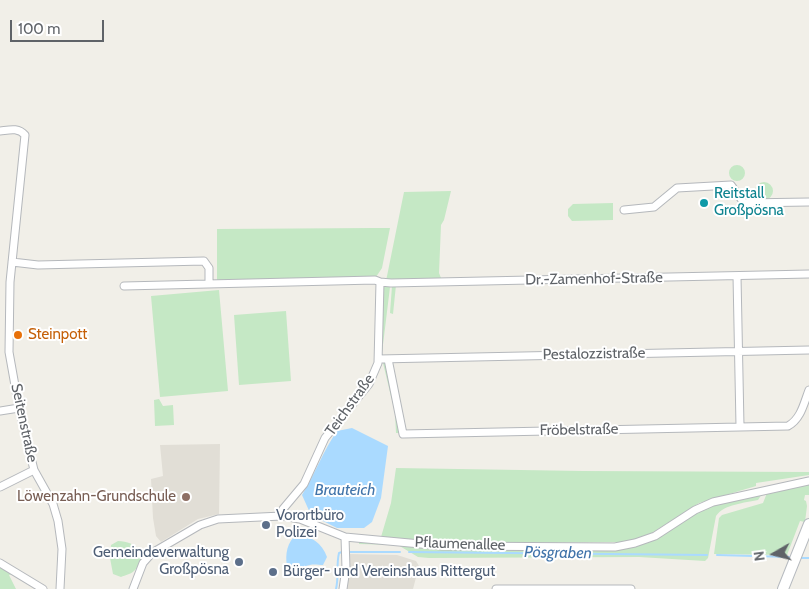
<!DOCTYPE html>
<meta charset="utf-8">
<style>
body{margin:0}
#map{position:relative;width:809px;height:589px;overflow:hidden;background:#f1efe8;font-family:Cabin,sans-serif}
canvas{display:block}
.north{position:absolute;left:749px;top:529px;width:50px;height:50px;-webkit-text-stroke:4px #fff;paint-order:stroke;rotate:262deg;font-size:14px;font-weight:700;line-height:20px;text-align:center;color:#5f6368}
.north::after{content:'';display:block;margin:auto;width:18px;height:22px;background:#5f6368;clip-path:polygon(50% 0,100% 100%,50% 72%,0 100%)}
.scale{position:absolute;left:10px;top:20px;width:94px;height:22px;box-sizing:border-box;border:2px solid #5f6368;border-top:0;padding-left:6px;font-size:15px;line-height:18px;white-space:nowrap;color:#5f6368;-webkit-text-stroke:4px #fff;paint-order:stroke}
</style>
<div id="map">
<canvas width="809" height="589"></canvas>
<div class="north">N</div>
<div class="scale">100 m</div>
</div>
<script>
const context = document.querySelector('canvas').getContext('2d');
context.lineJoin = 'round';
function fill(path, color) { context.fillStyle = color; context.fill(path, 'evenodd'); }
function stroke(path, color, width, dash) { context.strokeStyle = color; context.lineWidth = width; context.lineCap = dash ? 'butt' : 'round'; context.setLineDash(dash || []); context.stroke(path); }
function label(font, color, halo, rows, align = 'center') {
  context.font = font + ' Cabin,sans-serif'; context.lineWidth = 4; context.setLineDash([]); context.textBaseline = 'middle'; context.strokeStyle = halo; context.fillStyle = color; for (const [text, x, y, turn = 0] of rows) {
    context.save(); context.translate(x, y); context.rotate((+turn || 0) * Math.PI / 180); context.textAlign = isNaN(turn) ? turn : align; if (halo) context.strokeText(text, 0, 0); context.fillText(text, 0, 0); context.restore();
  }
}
fill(new Path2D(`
 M220,444L219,514L198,519L161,542L156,536L153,518L151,479L163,476L160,445Z
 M349,554L397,555L416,561L419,566L413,589H346Z`), '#e1ded6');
fill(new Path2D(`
 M729 173a8 8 0 1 1 16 0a8 8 0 1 1-16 0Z
 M755 191a9 9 0 1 1 18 0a9 9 0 1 1-18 0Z
 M451,191L444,220L441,225L439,273L441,278L444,279L386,281L404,192Z
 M613,203V220L572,221L568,216V209L573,204Z
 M372,228H390L382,268L376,277L252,280L243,279L217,281V229Z
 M385,285L390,287L382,353V287Z
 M396,285L393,314L390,313L392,286Z
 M219,290L228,391L160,397L151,296Z
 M286,311L291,381L239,385L234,315Z
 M383,363H386L400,433H396L395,413Z
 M159,399L163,406L173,405L174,425L155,426L154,400Z
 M396,468L583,471L809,472V475L756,483V486L699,503L652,533L627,542L436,543L381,537L391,503Z
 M805,485H809V495H805L804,500L806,501L807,506L805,522L800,521L787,555L714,554L719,518L722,515L763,503L767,493Z
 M762,494L758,500C745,503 724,504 716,516L708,558L705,561L639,557L429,558L418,557L398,545L359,544V540L432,549L626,548L646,543L712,504Z
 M118,541C136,542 151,553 135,570C132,574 125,575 121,577L113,574L110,558L111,545Z
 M0,566L13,574L9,575L16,589H0Z`), '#c5e8c5');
fill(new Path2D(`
 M352,428L388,446L381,498L372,522L364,528H337L311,515L302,495C315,474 323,451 337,431Z
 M297,534C311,536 322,543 327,557L323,565C319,565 314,564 310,565C301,566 296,574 287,566C285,554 287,542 297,534Z`), '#aadaff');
stroke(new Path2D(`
 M347,552H400
 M409,552L707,555
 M717,555L790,557
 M801,558H809
 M336,589C339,577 336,565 339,553L342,552`), '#aadaff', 2);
const minor = new Path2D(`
 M0,131C9,130 18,127 25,135L10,282L9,352L19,408L34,470L53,504L58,521L62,549L60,589
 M624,210L654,207L677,188L731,185L744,203L809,202
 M12,262L38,265L204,261L209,268V284
 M737,276L740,426
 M124,286L375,280L380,282L391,283L809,274
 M379,359L809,350
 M388,359L403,434L788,426C801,419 804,403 809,390
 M0,411L19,408
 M0,487L34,470
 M282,516L283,509L304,484L325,438L369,384L378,363L380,282
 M0,563L43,589
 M133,589L143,563L152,553L200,525L218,519L282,516L300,519L345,537L442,546L615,547L635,543L655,536L695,510L713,502L809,481
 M343,589L346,569L345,537
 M496,589H631`);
const secondary = new Path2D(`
 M783,589L809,524`);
stroke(minor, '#b5b8bc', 9);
stroke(secondary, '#b6babf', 12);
stroke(minor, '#fff', 7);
stroke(secondary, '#fff', 10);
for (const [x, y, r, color] of [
 [704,203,5,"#0f9aa8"],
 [18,335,5,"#e8710a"],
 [186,497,5,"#8d6e63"],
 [266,525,5,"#5c6f8a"],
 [239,562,5,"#5c6f8a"],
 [273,572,5,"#5c6f8a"]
]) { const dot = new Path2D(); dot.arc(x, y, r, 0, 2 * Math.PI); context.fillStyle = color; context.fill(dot); stroke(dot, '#fff', 2); }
label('15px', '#0d838f', '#fff', [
 ["Reitstall",714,194],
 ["Großpösna",714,211]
], 'left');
label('15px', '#5f6368', '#fff', [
 ["Dr.-Zamenhof-Straße",594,279,-1],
 ["Pestalozzistraße",594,354,-1],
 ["Teichstraße",350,405,-54],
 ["Seitenstraße",24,423,78],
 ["Fröbelstraße",579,430,-1],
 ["Pflaumenallee",460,544,2]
]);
label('15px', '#c56008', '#fff', [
 ["Steinpott",28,335]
], 'left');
label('15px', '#785e54', '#fff', [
 ["Löwenzahn-Grundschule",176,497]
], 'right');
label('15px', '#4e5e75', '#fff', [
 ["Vorortbüro",276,516],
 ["Polizei",276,533],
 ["Gemeindeverwaltung",229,553,"right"],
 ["Großpösna",229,570,"right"],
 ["Bürger- und Vereinshaus Rittergut",283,572]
], 'left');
label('italic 16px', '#4174aa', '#fff', [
 ["Brauteich",345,490],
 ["Pösgraben",558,553,1]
]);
</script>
